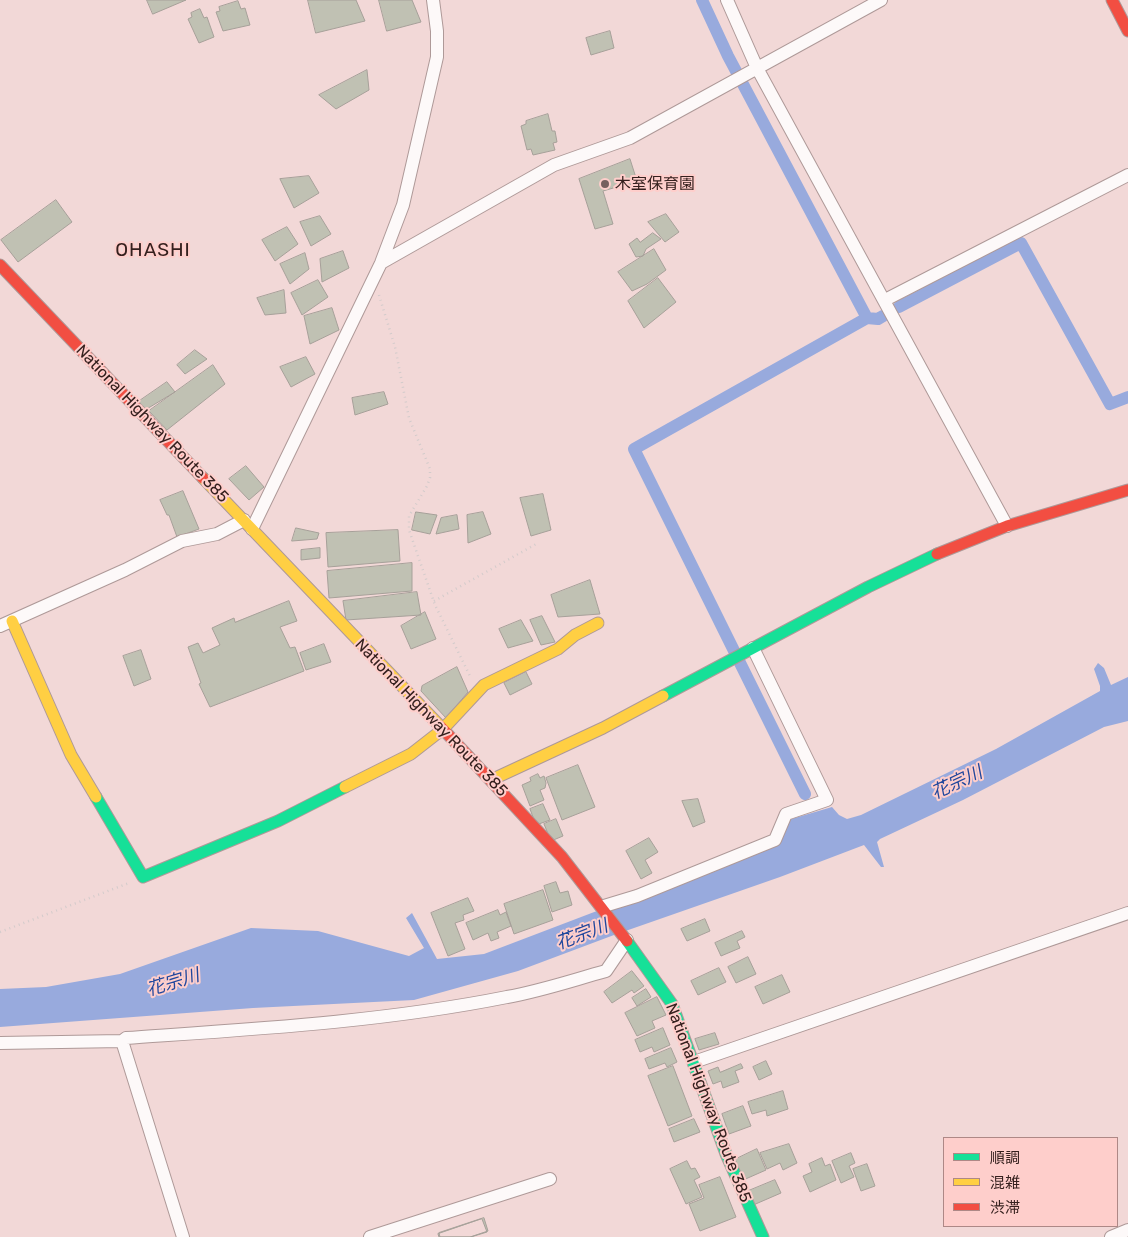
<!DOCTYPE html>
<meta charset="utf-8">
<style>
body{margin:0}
#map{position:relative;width:1128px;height:1237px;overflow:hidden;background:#f2d8d7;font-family:Rubik,"Noto Sans JP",sans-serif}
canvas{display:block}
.legend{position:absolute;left:943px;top:1137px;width:175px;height:90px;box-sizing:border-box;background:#fececb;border:1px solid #ae8886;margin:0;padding:6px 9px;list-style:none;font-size:15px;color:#35201e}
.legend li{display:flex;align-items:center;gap:10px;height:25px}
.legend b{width:25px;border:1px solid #ae8886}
</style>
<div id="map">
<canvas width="1128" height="1237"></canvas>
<ul class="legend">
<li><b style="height:6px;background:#16e098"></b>順調</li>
<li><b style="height:6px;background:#ffcf43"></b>混雑</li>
<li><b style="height:6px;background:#f24e42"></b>渋滞</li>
</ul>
</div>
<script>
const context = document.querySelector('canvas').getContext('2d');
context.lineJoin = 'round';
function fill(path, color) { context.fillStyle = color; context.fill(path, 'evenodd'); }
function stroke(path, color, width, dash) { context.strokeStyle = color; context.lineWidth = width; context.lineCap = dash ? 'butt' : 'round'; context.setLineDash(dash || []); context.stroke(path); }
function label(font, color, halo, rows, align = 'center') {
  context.font = font + ' Rubik,"Noto Sans JP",sans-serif'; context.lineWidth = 4; context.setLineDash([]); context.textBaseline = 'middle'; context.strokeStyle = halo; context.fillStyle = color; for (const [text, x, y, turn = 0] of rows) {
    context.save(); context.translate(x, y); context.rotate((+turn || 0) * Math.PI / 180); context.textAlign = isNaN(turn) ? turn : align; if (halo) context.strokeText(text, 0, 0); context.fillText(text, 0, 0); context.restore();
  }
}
fill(new Path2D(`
 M1098,663L1104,668L1111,685L1128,677V721L1104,727L963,800L880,839L877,842L884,867H881L864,845L780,877L614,935L518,971L414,1000L253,1008L0,1027V989L46,987L120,974L251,928L318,931L409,956L424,948L406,918L412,913L437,959L484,954L778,842L788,820L832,807L839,815L847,819L861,815L996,749L1100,691V686L1094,669Z`), '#98aadd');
stroke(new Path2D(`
 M702,0L728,56L867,318L634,449L805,794
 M899,307L1021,243L1110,404L1128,397
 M867,318L878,319L883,316`), '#98aadd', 12);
const building = new Path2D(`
 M147,0H186L153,14Z
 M308,0H356L365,21L316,33Z
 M379,0H412L421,22L387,31Z
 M238,1L241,9L245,8L250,25L223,31L216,12L220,11L219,7Z
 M200,9L204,18L207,17L214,37L199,43L188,19L192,17L191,13Z
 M610,31L614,48L591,55L586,38Z
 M367,70L369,90L336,109L319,95Z
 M548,114L552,131H555L557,142L553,143L555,150L533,155L531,149L527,150L521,126L526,124V121Z
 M630,159L637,181L628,186L627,184L603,191L613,224L595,229L579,179Z
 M309,176L319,193L294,208L280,179Z
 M56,200L72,222L18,262L1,240Z
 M666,214L679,232L665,242L648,222Z
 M320,216L331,234L311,246L300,222Z
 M287,227L298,244L275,261L262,240Z
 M653,233L661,239L646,249L643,256L636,257L629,244L637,238L640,242Z
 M654,249L666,270L647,284L632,291L618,272Z
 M343,251L349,268L322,282L320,259Z
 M305,253L309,269L290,284L280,264Z
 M658,278L676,302L644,328L628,301Z
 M318,280L328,297L302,315L291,293Z
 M284,290L286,313L265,315L257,298Z
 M332,308L339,330L310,344L304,316Z
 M195,350L207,359L185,374L177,365Z
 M306,357L315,374L291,387L280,367Z
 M213,365L225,384L167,430L149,411Z
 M167,382L175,392L145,410L138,402Z
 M384,392L388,404L355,415L352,398Z
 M246,466L264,487L249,500L229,479Z
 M183,491L199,529L177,537L169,515H167L160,500Z
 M543,494L551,530L531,536L520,498Z
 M416,512L437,515L430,534L412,530Z
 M483,512L491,534L468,543L467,515Z
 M457,515L459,529L436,534L441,518Z
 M296,528L319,533L317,539L292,541Z
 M398,530L400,561L328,567L326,533Z
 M320,548V558L301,560V550Z
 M412,563V591L329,598L327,571Z
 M590,580L600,614L558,617L551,595Z
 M417,592L421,615L346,620L343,601Z
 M289,601L297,621L280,627L290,648L295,647L304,671L210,707L199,684L201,683L188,647L198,643L203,653L220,645L212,628L234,618L235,622Z
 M425,612L436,639L411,649L401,626Z
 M542,616L555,642L541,645L530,620Z
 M521,620L533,641L508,648L499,629Z
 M324,644L331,662L306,670L300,653Z
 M141,650L151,679L134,686L123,656Z
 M457,667L468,692L446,718L421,691L422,686Z
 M526,672L532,684L510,695L504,683Z
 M578,765L595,807L562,820L546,778Z
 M538,774L540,778L544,776L546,783L545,788L540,790L544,800L530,806L522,785L531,781L530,778Z
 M698,799L705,822L693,827L682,801Z
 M543,804L550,820L536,825L530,809Z
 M556,819L563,836L551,841L544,824Z
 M649,838L658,852L645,860L652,873L641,879L626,851Z
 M556,882L560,893L568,891L572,905L552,912L544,886Z
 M543,890L553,920L514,934L504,904Z
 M468,898L474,911L463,915L464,920L455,923L465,949L448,956L431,913Z
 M498,910L500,915L506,912L511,926L497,932L499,938L491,941L488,933L473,940L466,923Z
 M705,919L710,931L687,941L681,929Z
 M742,931L745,937L737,941L740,948L721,956L715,943Z
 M748,957L756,974L736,983L728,967Z
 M719,968L726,982L698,995L691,981Z
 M632,971L644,986L634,993L632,990L612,1003L604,992Z
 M782,975L790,992L763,1004L755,987Z
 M646,989L651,997L637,1006L632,998Z
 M657,997L666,1015L652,1021L655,1028L637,1036L625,1013Z
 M663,1028L670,1045L654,1052L652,1047L640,1052L635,1040Z
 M715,1033L719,1044L699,1050L695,1039Z
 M671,1048L677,1062L667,1067L665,1063L649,1069L645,1059Z
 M766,1061L772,1074L759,1080L753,1067Z
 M741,1064L743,1068L735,1071L739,1082L723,1088L721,1081L713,1084L708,1071L718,1067L720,1072Z
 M673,1066L692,1116L668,1126L648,1076Z
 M783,1091L788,1109L767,1116L766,1110L752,1114L748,1102Z
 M743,1106L751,1126L729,1134L722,1114Z
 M694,1119L700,1132L674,1142L669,1129Z
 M789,1144L797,1163L783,1170L780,1163L767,1169L760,1153Z
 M757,1149L766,1170L741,1181L732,1161Z
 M851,1153L855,1163L849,1166L854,1177L841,1183L832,1161Z
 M822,1158L825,1166L830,1164L836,1180L810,1192L803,1176L812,1172L809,1164Z
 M687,1161L691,1169L695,1168L700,1177L694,1180L702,1197L686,1204L670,1169Z
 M867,1164L875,1186L861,1191L853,1169Z
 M720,1177L736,1217L700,1231L689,1204L704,1198L699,1185Z
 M775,1180L781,1193L751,1206L746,1192Z
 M484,1218L488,1231L470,1237H440L439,1233Z
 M482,1219L487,1232L471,1237H439L438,1234Z`);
fill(building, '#c0c1b3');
stroke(building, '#a6a099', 1);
const street = new Path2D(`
 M727,0L757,68L1007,526
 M381,263L554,165L630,138L881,0
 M885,300L1128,175
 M252,529L381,263L403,205L437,57V31L433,0
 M0,626L125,570L182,541L217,534L244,520
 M604,906L637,896L775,840L786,814L827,800L753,648
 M122,1041L183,1237
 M0,1043L122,1041L126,1038C254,1029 382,1022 507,997C541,991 573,980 606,971L627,940
 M694,1062L1128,913
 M370,1237L550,1179
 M1111,1237L1128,1230`);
const fast = new Path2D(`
 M663,696L868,587L937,554
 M96,797L143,877L278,821L345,787
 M627,941L672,1004L726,1154L763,1237`);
const slow = new Path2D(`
 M203,478L440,726
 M12,621L71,755L96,797
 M491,780L603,728L663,696
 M345,787L411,754L443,729L484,685L558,649L575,635L598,623`);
const jam = new Path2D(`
 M1112,0L1128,31
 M0,265L203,478
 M937,554L1007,526L1128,490
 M440,726L562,857L627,941`);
stroke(street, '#ae9998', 14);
stroke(fast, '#ae9998', 13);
stroke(slow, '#ae9998', 13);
stroke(jam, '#ae9998', 13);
stroke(new Path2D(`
 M379,295L395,347L409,418L430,469V478L427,486L409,516V530L435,605L471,678
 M434,601L538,543
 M0,932L129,883`), '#d3cbcb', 2.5, [1, 4]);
stroke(street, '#fdf9f9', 12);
stroke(fast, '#16e098', 11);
stroke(slow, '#ffcf43', 11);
stroke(jam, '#f24e42', 11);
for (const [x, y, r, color] of [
 [605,184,5,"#77605f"]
]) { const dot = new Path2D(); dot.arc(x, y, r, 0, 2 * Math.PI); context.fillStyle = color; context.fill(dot); stroke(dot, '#fececb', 2); }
label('16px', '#35201e', '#fececb', [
 ["木室保育園",615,184]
], 'left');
label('16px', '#35201e', '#fececb', [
 ["National Highway Route 385",152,424,46],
 ["National Highway Route 385",431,718,46],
 ["National Highway Route 385",708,1103,69]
]);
label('italic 18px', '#20479d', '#fececb', [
 ["花宗川",957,783,-25],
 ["花宗川",582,935,-21],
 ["花宗川",173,983,-17]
]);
context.letterSpacing = '1px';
label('19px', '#35201e', '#fececb', [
 ["OHASHI",153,251]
]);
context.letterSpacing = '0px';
</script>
